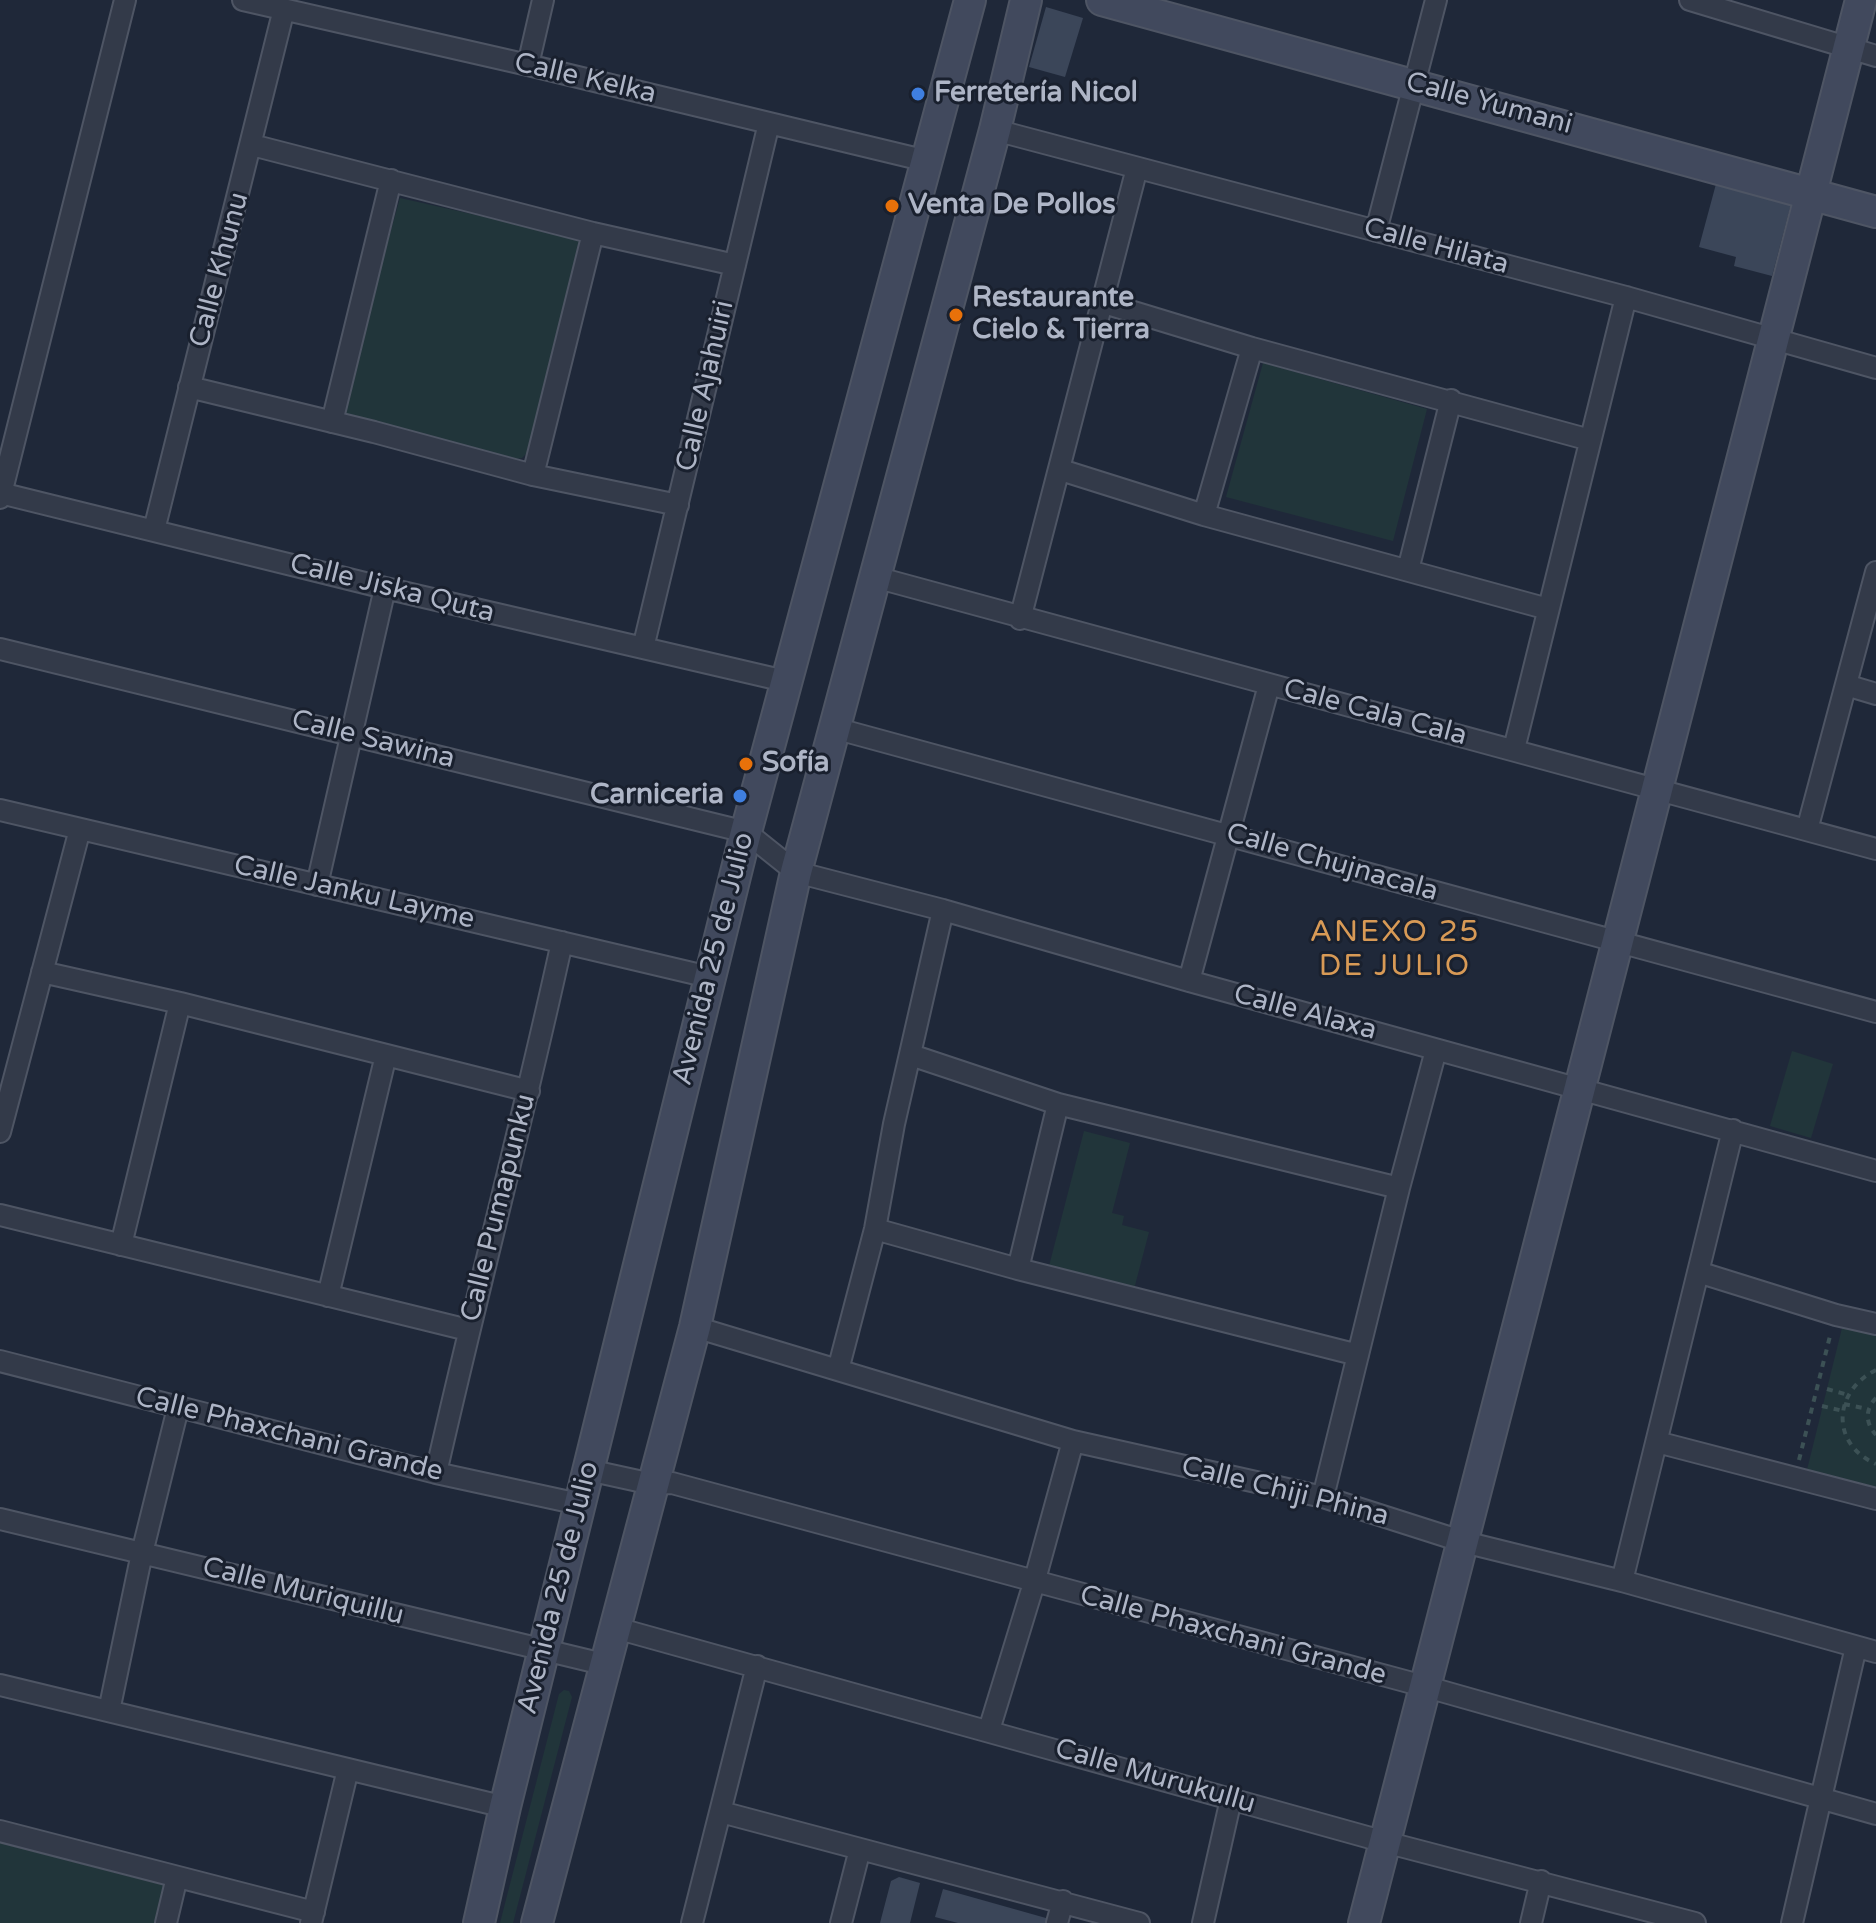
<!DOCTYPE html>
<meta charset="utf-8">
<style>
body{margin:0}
canvas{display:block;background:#1f2839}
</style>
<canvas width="1876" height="1923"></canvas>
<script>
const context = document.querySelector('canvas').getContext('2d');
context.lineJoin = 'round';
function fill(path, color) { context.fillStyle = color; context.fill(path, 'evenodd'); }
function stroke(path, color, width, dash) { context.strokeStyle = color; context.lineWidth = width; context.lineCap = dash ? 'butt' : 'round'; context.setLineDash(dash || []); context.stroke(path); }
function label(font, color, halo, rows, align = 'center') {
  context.font = font + ' "Varela Round",sans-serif'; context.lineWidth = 6; context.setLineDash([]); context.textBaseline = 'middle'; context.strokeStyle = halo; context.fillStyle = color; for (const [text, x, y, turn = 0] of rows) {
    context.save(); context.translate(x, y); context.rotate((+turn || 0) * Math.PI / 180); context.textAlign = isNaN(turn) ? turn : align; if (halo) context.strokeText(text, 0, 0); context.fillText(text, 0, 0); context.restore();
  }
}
fill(new Path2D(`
 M400,198L583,239L530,450L522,458L515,459L351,422L346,418L341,408Z
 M1263,363L1427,409L1393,541L1226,497Z
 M1792,1051L1833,1064L1811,1138L1770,1126Z
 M1084,1131L1130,1143L1112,1213L1124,1216L1122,1225L1149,1232L1133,1293L1048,1270Z
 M1843,1324L1876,1333V1492L1806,1474Z
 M564,1690L569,1691L572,1697L513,1923H500L559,1694Z
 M0,1843L167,1886L158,1923H0Z`), '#21353a');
fill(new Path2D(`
 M1046,7L1083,18L1065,77L1029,67Z
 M1716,184L1791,204L1772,276L1734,266L1736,257L1699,247Z
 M899,1877L920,1883L910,1923H880L891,1881Z
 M943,1889L1053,1920L1052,1923H958L935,1917Z`), '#3b4659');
const street = new Path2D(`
 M243,0L528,65L927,161
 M1690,0L1876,56
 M528,65L543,0
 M995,130L1626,297L1876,368
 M252,145L593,233L735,265
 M1376,231L1436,0
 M1104,303L1252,348L1590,440
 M189,387L374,432L533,475L678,505
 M332,422L391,180
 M1061,470L1204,515L1548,609
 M533,475L593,233
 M0,493L385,588L785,681
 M0,498L125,0
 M1204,515L1252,348
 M154,530L284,9
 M1408,570L1451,400
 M875,577L1876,849
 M1020,619L1137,168
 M643,648L769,123
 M0,649L746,832L796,872L943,910L1189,981L1876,1171
 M1846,685L1876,694
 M834,728L1876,1012
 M1514,749L1626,297
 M0,810L709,977
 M1807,830L1876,572
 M317,885L385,588
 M42,972L180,1003L529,1091
 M1189,981L1269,685
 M911,1055L1058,1104L1399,1188
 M0,1132L80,829
 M0,1215L468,1330
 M875,1229L1018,1269L1358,1355
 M121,1245L180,1003
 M1018,1269L1058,1104
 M1698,1272L1836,1315L1876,1324
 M328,1296L386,1055
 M695,1327L1073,1441L1323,1497L1464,1542L1622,1581L1876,1652
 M0,1361L436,1473L579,1504
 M838,1370L875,1229L894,1124L943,910
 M1657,1442L1876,1499
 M588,1470L652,1484L672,1483L1427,1687L1876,1814
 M436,1473C476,1296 523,1120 562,942
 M1323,1497L1399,1188L1436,1050
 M0,1519L607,1665
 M1622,1581L1733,1130
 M616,1628L1385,1842L1695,1923
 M0,1685L505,1807
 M109,1711L142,1553L178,1408
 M989,1730L1034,1583L1073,1441
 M721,1812L1139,1923
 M0,1831L314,1912
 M166,1923L177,1877
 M311,1923L348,1769
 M692,1923L757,1666
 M841,1923L860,1849
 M1057,1923L1063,1901
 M1203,1923L1231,1799
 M1531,1923L1541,1881
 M1792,1923L1856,1647`);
const secondary = new Path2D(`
 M1102,0L1876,212
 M479,1923L505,1807L746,832L970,0
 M537,1923L695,1327L796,872L995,130L1026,0
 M1364,1923L1861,0`);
stroke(street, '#4e5564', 24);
stroke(secondary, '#4e5564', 34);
stroke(new Path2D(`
 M1876,1370C1833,1391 1830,1444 1876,1464
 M1827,1389L1848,1395
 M1876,1398C1865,1409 1865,1423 1876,1435
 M1844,1404L1868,1409
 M1822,1406L1843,1411
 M1799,1460L1831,1332`), '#3c5155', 4, [6, 6]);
stroke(street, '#333a49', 20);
stroke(secondary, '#41495d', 30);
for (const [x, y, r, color] of [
 [918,94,8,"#3f7fe0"],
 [892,206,8,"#e8710a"],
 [956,315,8,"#e8710a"],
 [746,764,8,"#e8710a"],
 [740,796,8,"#3f7fe0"]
]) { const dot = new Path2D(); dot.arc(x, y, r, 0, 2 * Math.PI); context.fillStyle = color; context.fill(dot); stroke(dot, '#19202e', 3); }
label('28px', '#aeb5c6', '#19202e', [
 ["Calle Kelka",585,79,13],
 ["Calle Yumani",1489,104,15],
 ["Calle Hilata",1436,247,15],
 ["Calle Khunu",220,270,-75],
 ["Calle Ajahuiri",706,386,-77],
 ["Calle Jiska Quta",392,589,14],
 ["Cale Cala Cala",1375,713,15],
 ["Calle Sawina",373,740,14],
 ["Calle Chujnacala",1332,863,16],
 ["Calle Janku Layme",354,893,13],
 ["Avenida 25 de Julio",714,959,-76],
 ["Calle Alaxa",1305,1013,15],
 ["Calle Pumapunku",499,1208,-76],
 ["Calle Phaxchani Grande",289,1435,14],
 ["Calle Chiji Phina",1285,1492,14],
 ["Avenida 25 de Julio",559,1588,-76],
 ["Calle Muriquillu",303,1592,14],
 ["Calle Phaxchani Grande",1233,1636,15],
 ["Calle Murukullu",1155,1777,16]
]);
label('bold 28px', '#aeb5c6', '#19202e', [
 ["Ferretería Nicol",934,94],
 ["Venta De Pollos",908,206],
 ["Restaurante",972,299],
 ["Cielo & Tierra",972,331],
 ["Sofía",762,764],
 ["Carniceria",724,796,"right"]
], 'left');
context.letterSpacing = '2px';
label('30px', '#d89a56', '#19202e', [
 ["ANEXO 25",1395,933],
 ["DE JULIO",1395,967]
]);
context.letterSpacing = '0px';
</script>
